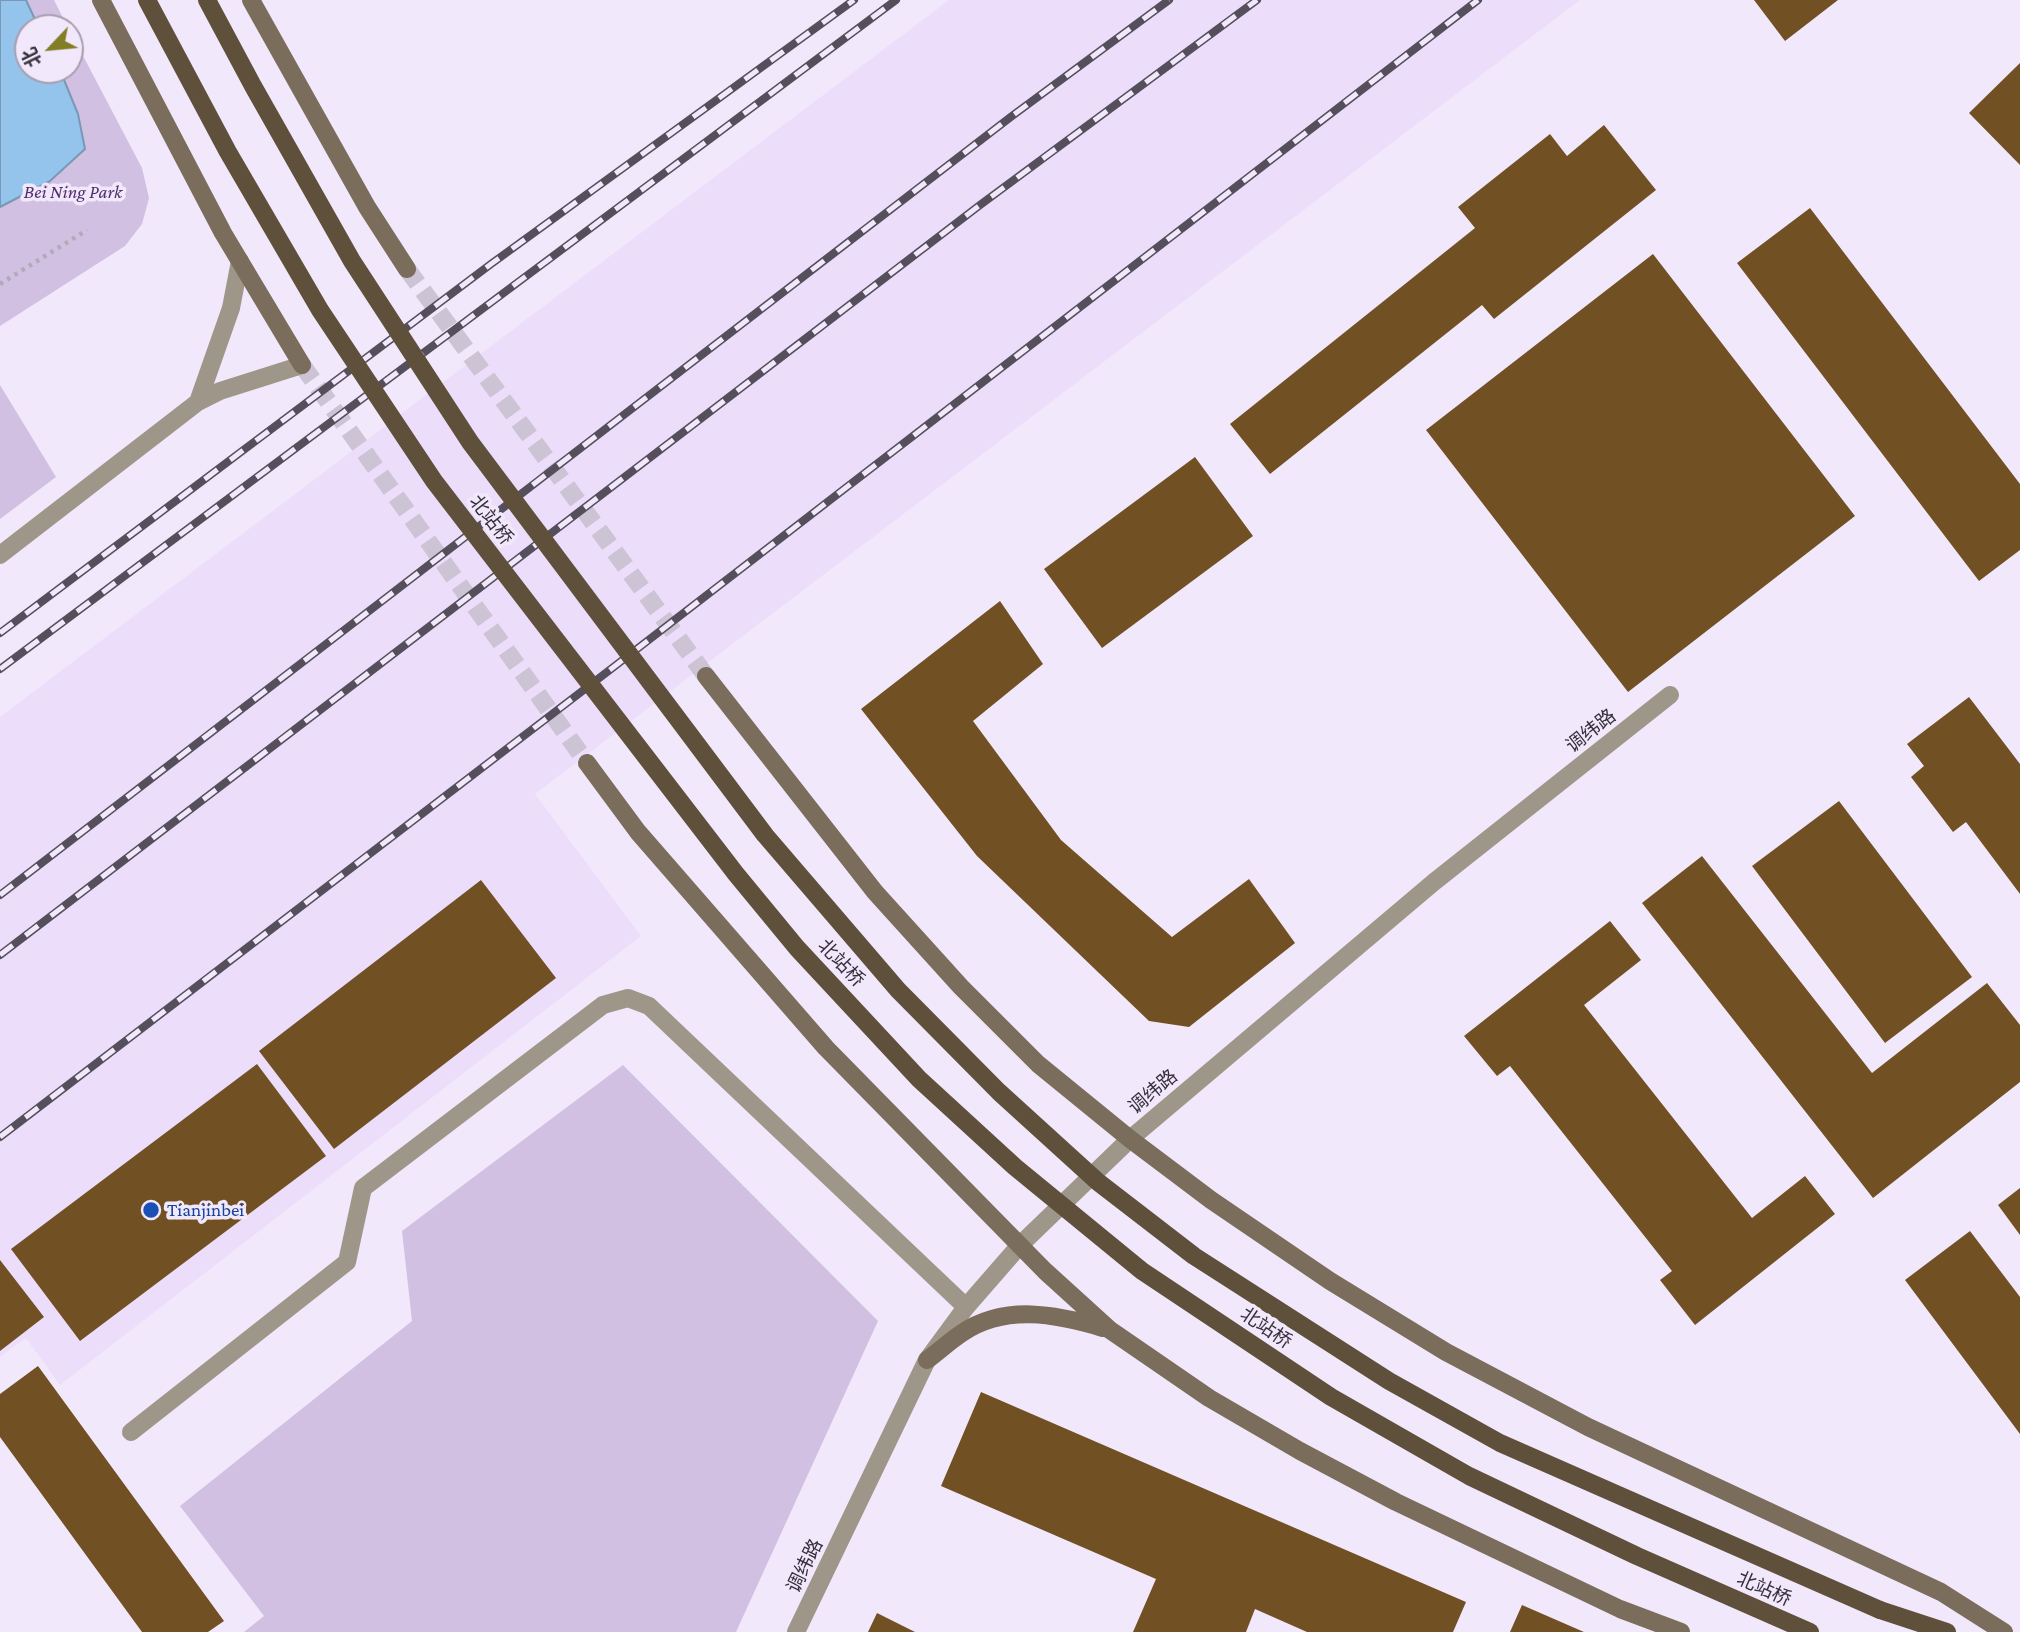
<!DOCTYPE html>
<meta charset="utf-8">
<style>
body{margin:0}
#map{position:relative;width:2020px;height:1632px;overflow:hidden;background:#f2e8fb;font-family:"Crimson Pro","Noto Sans SC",serif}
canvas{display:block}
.north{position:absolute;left:14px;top:14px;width:70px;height:70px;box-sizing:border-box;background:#f2e8fb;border:2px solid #a79eaf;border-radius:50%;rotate:244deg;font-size:19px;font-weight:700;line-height:28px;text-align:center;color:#36303c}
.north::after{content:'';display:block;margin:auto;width:24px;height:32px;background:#827e25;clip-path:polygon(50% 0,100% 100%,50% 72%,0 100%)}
</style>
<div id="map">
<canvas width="2020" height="1632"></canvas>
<div class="north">北</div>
</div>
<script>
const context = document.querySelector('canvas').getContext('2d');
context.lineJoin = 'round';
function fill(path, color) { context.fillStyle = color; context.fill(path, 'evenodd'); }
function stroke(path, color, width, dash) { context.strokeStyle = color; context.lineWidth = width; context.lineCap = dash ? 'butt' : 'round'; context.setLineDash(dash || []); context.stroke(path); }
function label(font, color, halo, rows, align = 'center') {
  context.font = font + ' "Crimson Pro","Noto Sans SC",serif'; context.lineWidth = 7; context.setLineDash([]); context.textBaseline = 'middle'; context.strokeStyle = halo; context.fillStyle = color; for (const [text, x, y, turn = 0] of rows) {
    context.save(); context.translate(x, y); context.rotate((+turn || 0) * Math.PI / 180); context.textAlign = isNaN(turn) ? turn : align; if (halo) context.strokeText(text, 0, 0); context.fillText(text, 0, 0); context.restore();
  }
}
fill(new Path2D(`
 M949,0H1580L535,794L641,936L60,1385L26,1338L0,1357V717Z`), '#ecddfb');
fill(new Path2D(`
 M0,0H54L68,28H28V70H70V31L142,168L149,198L142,224L125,246L0,326Z
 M0,385L56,477L0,519Z
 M623,1065L878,1321L736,1632H244L264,1616L180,1506L412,1321L402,1231Z`), '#d1c0e2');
const water = new Path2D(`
 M0,0H26L39,28H28V70H60L78,114L85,149L50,181L0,207Z`);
fill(water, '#94c4eb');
stroke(water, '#7898b6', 2);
fill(new Path2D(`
 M1754,0H1838L1785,41Z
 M2020,63V165L1969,113Z
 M1604,125L1656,190L1494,319L1482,305L1270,474L1230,424L1475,228L1458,207L1550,134L1567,156Z
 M1810,208L2020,484V550L1979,581L1737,263Z
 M1653,254L1855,516L1628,692L1426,430Z
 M1195,457L1253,536L1102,648L1044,569Z
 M1000,601L1043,664L973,721L1061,840L1172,937L1249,879L1295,943L1189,1027L1149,1021L977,856L861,709Z
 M1969,697L2020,764V894L1966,822L1953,832L1911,777L1924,766L1907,744Z
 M1839,801L1972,977L1885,1043L1752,866Z
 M1702,856L1872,1073L1987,983L2020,1025V1082L1873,1198L1642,903Z
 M481,880L556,978L334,1149L259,1051Z
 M1610,921L1641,960L1584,1005L1752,1218L1805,1176L1835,1214L1695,1325L1660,1280L1672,1271L1510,1066L1497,1076L1464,1036Z
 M257,1064L326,1156L80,1341L11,1249Z
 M2020,1188V1235L1998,1205Z
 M1970,1231L2020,1297V1434L1905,1280Z
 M0,1260L44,1317L0,1351Z
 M38,1366L224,1621L208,1632H142L0,1437V1394Z
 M981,1392L1466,1602L1453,1632H1307L1255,1609L1246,1632H1133L1156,1579L941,1486Z
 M1522,1605L1584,1632H1510Z
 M877,1613L915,1632H868Z`), '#715023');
stroke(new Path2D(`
 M407,269L706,676
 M302,365L587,763`), '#ccc3d5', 18, [18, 9]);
stroke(new Path2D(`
 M0,284L87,230`), '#b2a9b9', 4.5, [3.5, 5]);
stroke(new Path2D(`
 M198,402L231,308L240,261
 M0,555L198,402L220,391L302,365
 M796,1632L927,1360L966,1307L1020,1245L1130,1139L1434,882L1670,695`), '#9f968a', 18);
stroke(new Path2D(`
 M131,1432L347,1262L363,1188L603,1005L628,998L649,1006L966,1307`), '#9f968a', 18);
stroke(new Path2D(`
 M101,0L223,233L302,365
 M251,0L367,207L407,269
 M706,676L875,892L961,987L1038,1064L1130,1139L1211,1200L1330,1281L1446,1352L1588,1427L1941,1592L2004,1632
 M587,763L638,832L826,1048L1045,1271L1110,1330L1209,1398L1300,1451L1396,1502L1620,1609L1681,1632
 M927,1360C939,1351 950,1341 962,1333C1005,1304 1056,1314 1103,1328`), '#7a6d5b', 18);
stroke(new Path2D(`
 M1880,1610L1947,1632`), '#5f503b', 18);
const rail = new Path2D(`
 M0,633L491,264L854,0
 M0,669L896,0
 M0,895L1012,116L1169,0
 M0,955L980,205L1257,0
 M0,1137L611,669L1478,0`);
stroke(rail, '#554f5c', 8);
stroke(rail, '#f2e8fb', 5, [16]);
stroke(new Path2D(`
 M147,0L228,152L320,310L434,481L736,874L797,948L919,1079L1015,1167L1142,1271L1331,1397L1469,1476L1637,1556L1810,1632
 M207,0L253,86L352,261L470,442L765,835L898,990L999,1092L1098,1182L1194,1256L1389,1381L1500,1443L1880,1610`), '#5f503b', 18);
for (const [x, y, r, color] of [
 [151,1210,9,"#1a4fb4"]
]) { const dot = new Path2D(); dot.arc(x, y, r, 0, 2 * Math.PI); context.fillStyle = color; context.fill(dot); stroke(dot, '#f2e8fb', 2.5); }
label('italic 19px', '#512e6b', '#f2e8fb', [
 ["Bei Ning Park",73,192]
]);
label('19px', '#36303c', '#f2e8fb', [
 ["北站桥",491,520,52],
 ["调纬路",1591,731,-38],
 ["北站桥",841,963,46],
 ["调纬路",1153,1092,-40],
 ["北站桥",1266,1328,34],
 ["调纬路",805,1566,-64],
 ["北站桥",1764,1589,24]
]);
label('19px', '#164399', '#f2e8fb', [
 ["Tianjinbei",167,1210]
], 'left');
</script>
